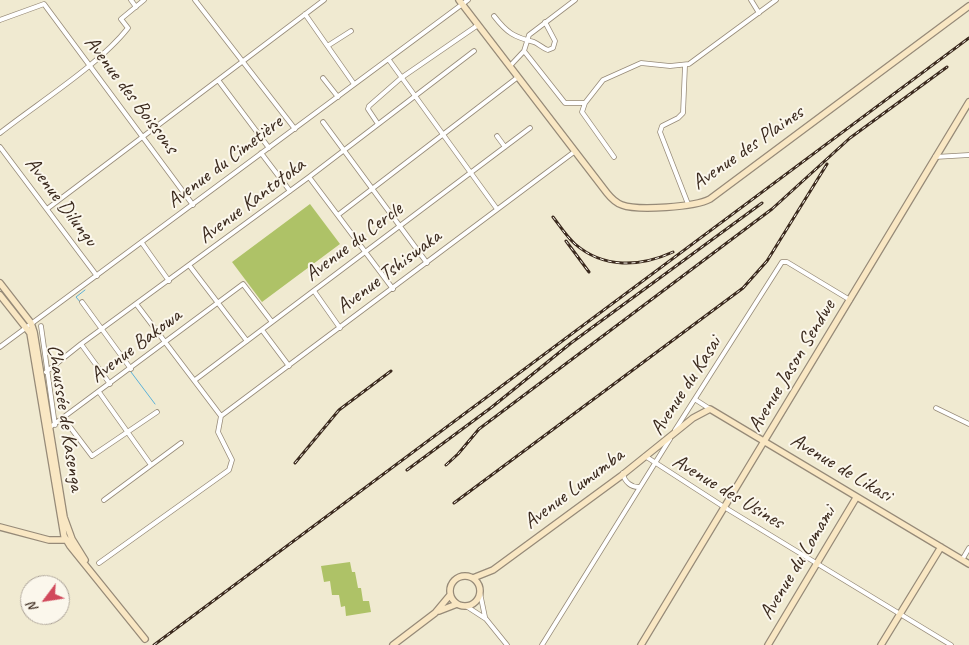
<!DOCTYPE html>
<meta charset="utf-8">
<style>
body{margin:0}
#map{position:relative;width:969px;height:645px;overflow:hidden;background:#f0ead1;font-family:Caveat,sans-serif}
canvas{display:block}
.north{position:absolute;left:20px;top:575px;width:50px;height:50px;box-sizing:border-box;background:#fbf7ec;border:1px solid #aea59a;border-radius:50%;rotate:239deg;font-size:14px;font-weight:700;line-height:20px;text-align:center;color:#3b2a1e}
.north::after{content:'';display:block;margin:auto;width:18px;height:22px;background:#d1495b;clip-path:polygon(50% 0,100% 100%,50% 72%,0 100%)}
</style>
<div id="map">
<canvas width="969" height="645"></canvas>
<div class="north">N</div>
</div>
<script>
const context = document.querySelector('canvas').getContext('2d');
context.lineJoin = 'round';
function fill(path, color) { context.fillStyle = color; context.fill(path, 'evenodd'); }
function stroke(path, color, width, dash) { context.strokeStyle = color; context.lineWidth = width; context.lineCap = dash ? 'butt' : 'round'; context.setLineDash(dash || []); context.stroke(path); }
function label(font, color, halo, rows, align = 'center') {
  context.font = font + ' Caveat,sans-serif'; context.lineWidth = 4; context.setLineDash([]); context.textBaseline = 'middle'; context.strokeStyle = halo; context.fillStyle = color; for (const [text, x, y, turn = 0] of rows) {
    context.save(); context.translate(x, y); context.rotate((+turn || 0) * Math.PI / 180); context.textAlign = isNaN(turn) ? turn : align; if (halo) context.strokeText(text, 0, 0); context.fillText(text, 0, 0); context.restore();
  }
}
fill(new Path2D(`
 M310,204L340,244L262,302L232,262Z
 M350,562L352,572H355L358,588H361L363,601H369L371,612L346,616L345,606L341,607L339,595H332L330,581L324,582L321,566Z`), '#aec267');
stroke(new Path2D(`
 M81,303L76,297L85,290
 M131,372L155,404`), '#5cb0d7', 1);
const street = new Path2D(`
 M131,0L136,7
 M195,0L295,129
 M751,0L759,13
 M305,14L354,84
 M494,16C507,33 514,37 534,42C539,44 542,48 548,50L553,48L555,41L545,22
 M0,20L44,4L193,205
 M329,45L351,31
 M524,51L565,103H585
 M389,60L497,209
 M510,66L524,51L529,35L575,0
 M685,66L683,113L678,118L662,126L660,132L688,204
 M323,78L338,97
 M323,122L427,263
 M378,124L368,109L369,106L401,78L478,25
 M0,133C38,103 99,65 128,28L121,19L144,0
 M497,136L505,147
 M0,147L97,276
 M269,148L218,80L324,0
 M261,153L290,191
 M614,157L582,112L585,103L603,80L641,63L670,66L689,64L776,0
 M935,157L969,155
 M309,177L393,289
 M47,209L218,80
 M338,215L518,77
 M142,243L169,281
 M189,265L247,341
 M314,291L340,328
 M82,302L131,369
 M137,305L221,416
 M41,326L55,425
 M262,330L289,366
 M81,344L110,384
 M0,347L468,0
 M46,372L81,344L309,177L474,51
 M195,380L530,128
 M99,392L151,465
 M696,400L710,409
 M936,408L969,424
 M221,416L574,152
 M64,419L92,456L157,412
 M49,428L243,284L272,322
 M675,430L782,262H787L850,300
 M645,456L724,507L951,645
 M623,473C624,482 632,488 640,487
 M104,500L181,443
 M962,560L969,548
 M99,563L229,470L232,460L218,432L221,416
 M480,593L485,617
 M466,606L486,619L507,645
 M542,645L670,439`);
const secondary = new Path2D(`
 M459,0L607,193C611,198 616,203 622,205C638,211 695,207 710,199L969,6
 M0,283L31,323L34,332L64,517L72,539L85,560
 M0,295L30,333L64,536L70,546L145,639
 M0,527L49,540H68
 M450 591a15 15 0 1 1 30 0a15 15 0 1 1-30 0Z
 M473,578L493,570L621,476L693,418L710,409L969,564
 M439,611L457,604
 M393,645L435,613L450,595
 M641,645L969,102
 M768,645L856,498
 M881,645L941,547`);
stroke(street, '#968a78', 5.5);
stroke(secondary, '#968a78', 8);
stroke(street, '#fff', 4);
stroke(secondary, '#f9e7c3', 5.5);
const rail = new Path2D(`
 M553,217C560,226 566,236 575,244C604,269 640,267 673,252
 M566,241L589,272
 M295,463L339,410L391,371
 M446,465L458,454L479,429L772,209L850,138L947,67
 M407,470L492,407L571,343L762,203
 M454,503L743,288L767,261L827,164
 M154,645L969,38`);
stroke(rail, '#3b2a1e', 3);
stroke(rail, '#fbf7ec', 1, [4]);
label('21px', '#3b2a1e', '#fbf7ec', [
 ["Avenue des Boissons",131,95,53],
 ["Avenue des Plaines",748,148,-35],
 ["Avenue du Cimetière",225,162,-37],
 ["Avenue Kantotoka",252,201,-37],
 ["Avenue Dilungu",61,202,53],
 ["Avenue du Cercle",354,242,-37],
 ["Avenue Tshiswaka",389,272,-37],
 ["Avenue Bakowa",136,346,-37],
 ["Avenue Jason Sendwe",792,366,-59],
 ["Avenue du Kasai",686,386,-57],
 ["Chaussée de Kasenga",65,418,81],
 ["Avenue de Likasi",841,468,31],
 ["Avenue Lumumba",574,489,-37],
 ["Avenue des Usines",728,492,31],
 ["Avenue du Lomami",798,563,-59]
]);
</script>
